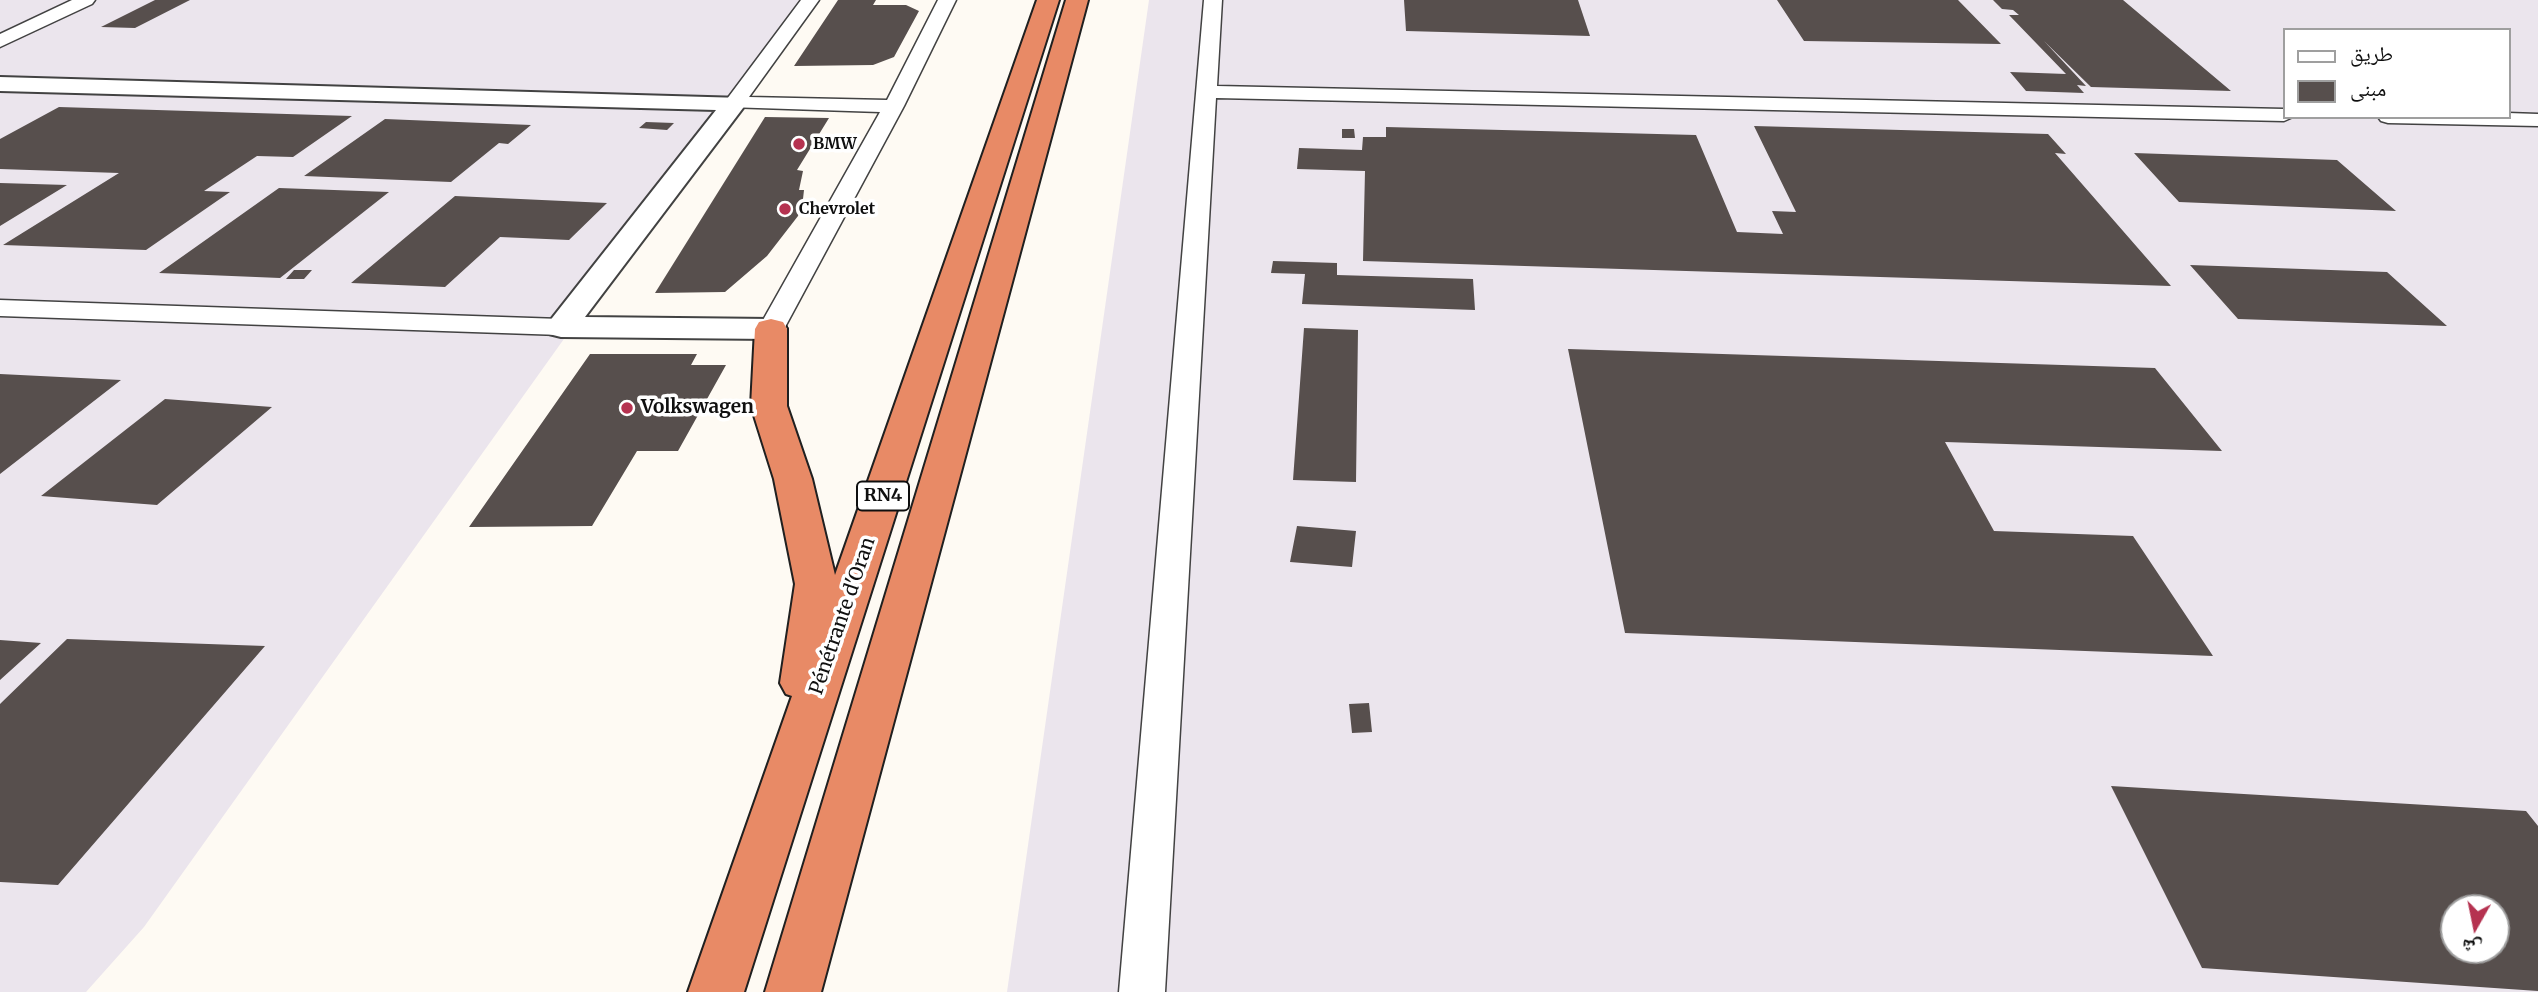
<!DOCTYPE html>
<meta charset="utf-8">
<style>
body{margin:0}
#map{position:relative;width:2538px;height:992px;overflow:hidden;background:#fefaf3;font-family:Merriweather,"Noto Naskh Arabic",serif}
canvas{display:block}
.legend{position:absolute;left:2283px;top:28px;width:228px;height:91px;box-sizing:border-box;background:#fff;border:2px solid #9f9f9f;margin:0;padding:9px 12px;list-style:none;font-size:21px;color:#0f0f0f}
.legend li{display:flex;align-items:center;gap:14px;height:35px}
.legend b{width:35px;border:2px solid #9f9f9f}
.north{position:absolute;left:2440px;top:894px;width:70px;height:70px;box-sizing:border-box;background:#fff;border:2px solid #9f9f9f;border-radius:50%;rotate:189deg;font-size:19px;font-weight:700;line-height:28px;text-align:center;color:#0f0f0f}
.north::after{content:'';display:block;margin:auto;width:24px;height:32px;background:#b53250;clip-path:polygon(50% 0,100% 100%,50% 72%,0 100%)}
</style>
<div id="map">
<canvas width="2538" height="992"></canvas>
<ul class="legend">
<li><b style="height:9px;background:#fff"></b>طريق</li>
<li><b style="height:19px;background:#574f4d"></b>مبنى</li>
</ul>
<div class="north">ش</div>
</div>
<script>
const context = document.querySelector('canvas').getContext('2d');
context.lineJoin = 'round';
function fill(path, color) { context.fillStyle = color; context.fill(path, 'evenodd'); }
function stroke(path, color, width, dash) { context.strokeStyle = color; context.lineWidth = width; context.lineCap = dash ? 'butt' : 'round'; context.setLineDash(dash || []); context.stroke(path); }
function label(font, color, halo, rows, align = 'center') {
  context.font = font + ' Merriweather,serif'; context.lineWidth = 7; context.setLineDash([]); context.textBaseline = 'middle'; context.strokeStyle = halo; context.fillStyle = color; for (const [text, x, y, turn = 0] of rows) {
    context.save(); context.translate(x, y); context.rotate((+turn || 0) * Math.PI / 180); context.textAlign = isNaN(turn) ? turn : align; if (halo) context.strokeText(text, 0, 0); context.fillText(text, 0, 0); context.restore();
  }
}
fill(new Path2D(`
 M0,0H806L144,927L86,992H0Z
 M1149,0H2538V992H1007ZM2284,30H2508V117H2284ZM2454,908H2496V950H2454Z`), '#ebe5ed');
fill(new Path2D(`
 M155,0H190L135,28L101,27Z
 M838,0H876L873,5H906L919,11L894,57L873,65L794,66Z
 M1404,0H1578L1590,36L1406,31Z
 M1777,0H1958L2001,44L1804,41Z
 M1993,0H2123L2231,91L2091,87L2044,41L2086,86L2077,85L2084,93L2026,91L2010,72L2066,74L2009,15H2019L2013,10L2002,9Z
 M59,107L352,116L293,157L257,156L204,191L230,192L146,250L3,245L119,173L0,169V139Z
 M765,117L829,118L797,170L803,171L799,190H804L803,199L798,216L767,256L725,292L655,293Z
 M385,119L531,125L508,144L499,143L451,182L304,176Z
 M646,122L674,123L667,130L639,128Z
 M1754,126L2048,134L2066,154L2055,153L2171,286L1363,261L1365,171L1297,169L1299,148L1362,150L1363,137H1386V127L1696,135L1737,232L1783,234L1772,211L1796,212Z
 M1342,129H1354L1355,138H1342Z
 M2134,153L2337,160L2396,211L2179,202Z
 M0,183L67,185L0,226Z
 M279,188L389,192L280,278L159,273Z
 M455,196L607,203L569,240L500,237L445,287L351,283Z
 M1273,261L1337,263V275L1473,279L1475,310L1302,304L1305,274L1271,273Z
 M2190,265L2387,272L2447,326L2238,319Z
 M294,270H312L304,279H286Z
 M1304,328L1358,330L1356,482L1293,480Z
 M1568,349L2155,368L2222,451L1945,442L1994,531L2133,536L2213,656L1625,633Z
 M590,354H697L691,365H726L678,451H637L592,526L469,527Z
 M0,374L121,380L0,474Z
 M165,399L272,407L157,505L41,496Z
 M1297,526L1356,531L1352,567L1290,562Z
 M67,639L265,646L58,885L0,882V704Z
 M0,640L41,643L0,680Z
 M1369,703L1372,732L1352,733L1349,704Z
 M2111,786L2526,811L2538,826V991L2202,968ZM2454,908H2496V950H2454Z`), '#574f4d');
const minor = new Path2D(`
 M72,0H95L92,4L0,47V34Z
 M801,0H819L749,97L887,100L938,0H956L904,106L784,329L780,335L771,337L762,335L758,329L880,112L727,107L724,103L727,99Z
 M1204,0H1222L1217,86L2284,109V117H2293L2284,121L1216,98L1165,992H1119Z
 M2508,113L2538,114V126L2388,123L2381,121L2378,117H2508Z
 M0,300L561,319L570,321L574,327L570,333L561,335L0,316Z`);
const tertiary = new Path2D(`
 M0,77L743,98L746,103L743,108L585,317L771,319L783,322L787,329L783,336L771,339L561,337L549,334L545,327L716,110L0,91Z`);
const motorway = new Path2D(`
 M1037,0H1059L744,992H688L792,696L786,694L780,683L795,584L774,479L751,406L755,329L759,322L771,319L783,322L787,329V406L812,479L835,575Z
 M1066,0H1088L821,992H765Z`);
stroke(minor, '#424242', 3);
stroke(tertiary, '#424242', 4);
stroke(motorway, '#202020', 4);
fill(minor, '#fff');
fill(tertiary, '#fff');
fill(motorway, '#e88a66');
for (const [x, y, r, color] of [
 [799,144,7,"#b53250"],
 [785,209,7,"#b53250"],
 [627,408,7,"#b53250"]
]) { const dot = new Path2D(); dot.arc(x, y, r, 0, 2 * Math.PI); context.fillStyle = color; context.fill(dot); stroke(dot, '#fff', 2.5); }
label('bold 16px', '#0f0f0f', '#fff', [
 ["BMW",813,144],
 ["Chevrolet",799,209]
], 'left');
for (const [x, y, w] of [
 [883,496,52]
]) { const box = new Path2D(); box.roundRect(x - w / 2, y - 14.5, w, 29, 5); context.fillStyle = '#fff'; context.fill(box); stroke(box, '#0f0f0f', 2); }
label('bold 18px', '#0f0f0f', null, [
 ["RN4",883,496]
]);
label('bold 19px', '#0f0f0f', '#fff', [
 ["Volkswagen",641,408]
], 'left');
label('19px', '#0f0f0f', '#fff', [
 ["Pénétrante d'Oran",843,616,-71]
]);
</script>
